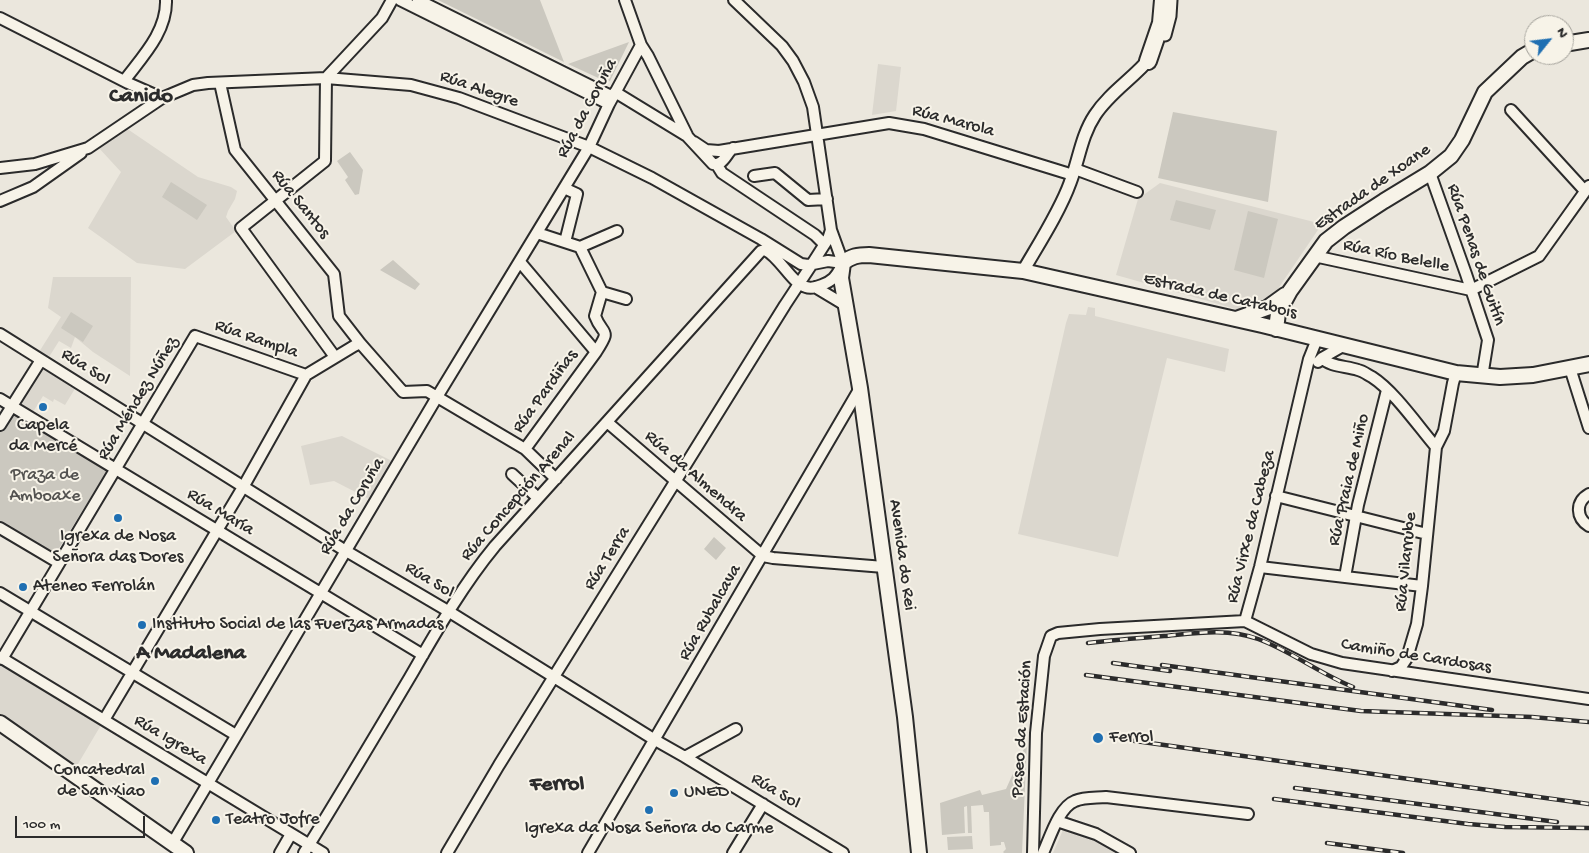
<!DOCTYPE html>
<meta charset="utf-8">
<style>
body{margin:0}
#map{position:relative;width:1589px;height:853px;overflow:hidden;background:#ebe7dd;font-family:"Gochi Hand",sans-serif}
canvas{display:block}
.north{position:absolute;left:1524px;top:15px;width:50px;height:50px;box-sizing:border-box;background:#f7f3e8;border:1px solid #a5a39c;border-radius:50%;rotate:61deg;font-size:14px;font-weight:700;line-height:20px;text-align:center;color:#2b2b2b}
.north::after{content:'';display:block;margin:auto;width:18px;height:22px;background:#1f6fb2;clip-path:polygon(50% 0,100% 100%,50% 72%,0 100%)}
.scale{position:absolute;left:15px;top:816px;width:130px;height:22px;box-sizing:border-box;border:2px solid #2b2b2b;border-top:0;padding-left:6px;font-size:15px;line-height:18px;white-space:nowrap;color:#2b2b2b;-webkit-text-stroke:4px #f7f3e8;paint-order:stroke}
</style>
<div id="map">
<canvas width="1589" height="853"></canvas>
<div class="north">N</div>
<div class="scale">100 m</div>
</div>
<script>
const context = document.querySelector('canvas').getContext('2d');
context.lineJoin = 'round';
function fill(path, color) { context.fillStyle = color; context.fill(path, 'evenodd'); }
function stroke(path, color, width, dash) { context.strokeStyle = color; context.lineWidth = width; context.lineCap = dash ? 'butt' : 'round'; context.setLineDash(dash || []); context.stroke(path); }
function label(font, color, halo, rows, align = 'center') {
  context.font = font + ' "Gochi Hand",sans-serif'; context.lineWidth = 4; context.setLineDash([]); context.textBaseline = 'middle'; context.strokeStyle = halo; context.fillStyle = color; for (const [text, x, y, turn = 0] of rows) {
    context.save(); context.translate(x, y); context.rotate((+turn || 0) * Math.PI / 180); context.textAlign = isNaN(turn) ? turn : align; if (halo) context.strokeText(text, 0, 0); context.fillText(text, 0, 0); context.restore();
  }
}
fill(new Path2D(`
 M878,64L901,67L896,111L872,115Z
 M126,128L198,177L231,187L237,191L235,199L228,211L226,217L236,231L185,269L137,263L88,228L121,172L98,147Z
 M1160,183L1322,224L1271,299L1243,311L1116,275L1138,199Z
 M53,277H131L130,376L93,352L75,337L71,348L59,341L49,357L39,352L61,317L48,308Z
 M1088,307L1095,308V316L1229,349L1225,372L1167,358L1118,557L1018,534L1066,323L1069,314L1086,315Z
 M43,367L76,387L65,405L54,399L53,402L43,396L33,412L21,405Z
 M342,436L394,462L371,500L334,481L310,485L301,446Z
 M0,657L104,720L72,774L0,723Z
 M1066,829L1095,839L1120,853H1053L1063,830Z`), '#dbd7ce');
fill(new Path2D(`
 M438,0H540L564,62Z
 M629,42L610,81L607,82L568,64Z
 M1173,112L1277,131L1268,202L1158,178Z
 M350,152L363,170L359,194L355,195L345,180L348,177L337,161Z
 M171,182L207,205L197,220L162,197Z
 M1176,200L1216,210L1210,230L1170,220Z
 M1248,211L1278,219L1264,278L1234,270Z
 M393,260L420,284L415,290L380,270Z
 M71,312L93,326L83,342L61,328Z
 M12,411L107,471L53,558L0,524V431Z
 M714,537L726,548L716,560L704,549Z
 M1027,742L1022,853H1004L1003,852L1006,849L1004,842H1001V845L990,846L989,812H984L983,805L971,806L972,833H968L967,806L964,807L965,833L942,835L940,803L980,790L982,795L1006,789Z
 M972,836L973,849L948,850L947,837Z`), '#cbc8bf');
const minor = new Path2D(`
 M400,0L609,104
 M418,0L613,97
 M625,0L641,45L648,56L687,135
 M734,0L782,46L793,61L804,82L813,107L831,230L843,263
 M0,18L128,83L162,98
 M124,81C142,57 167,32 166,0
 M220,83L235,150L334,274L339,316L360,343
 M615,92L687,136L713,164C723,166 726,154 733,148
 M1511,110L1585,191
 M694,142L706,150L719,151L889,123L924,129L1073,175
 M717,165L722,173L815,235L824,244
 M0,168L35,164L88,148L162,98L193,85L208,83L326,78L411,85L459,98L589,147L652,178L761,239L801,264L808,265L828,261L843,263
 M1075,169L1137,192
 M1430,173L1466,274L1488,340L1482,377
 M754,176L775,173L808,200L827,199
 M564,188L577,194L565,242
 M0,201L33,187L81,153
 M537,233L580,247L602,292
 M580,247L617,231
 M761,251L765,250C780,257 792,284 806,287C811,289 817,287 822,285C832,281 836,277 841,267
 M1314,256L1471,290
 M520,262L596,352L525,449
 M815,287L845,305
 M1471,290L1539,256L1589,186
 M602,292L626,299
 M0,334L341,548L448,611L655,740L685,757L843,853
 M596,352C612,327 603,337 595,316L602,292
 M335,357L241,228L325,161L326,78L382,18L392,0
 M1322,358C1330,367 1347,366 1358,370C1363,371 1368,375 1372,377C1394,391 1418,426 1436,447
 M1318,362L1322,358L1343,346
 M1570,368L1589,428
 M0,399L423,655
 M607,422L763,556L773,558L884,567
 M0,425L41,360
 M512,474L538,498
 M1589,494C1575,502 1576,518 1589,526
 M1276,496L1427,534
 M0,528L59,563
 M1260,567L1422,586
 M1345,577L1358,505L1387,390
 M0,593L236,735
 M1245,621L1311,654L1342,663L1589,699
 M0,657L323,853
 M2,659L195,336L306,375
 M1392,671L1401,667L1407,658L1417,624L1422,586L1436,447L1444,431L1453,383L1456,373
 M104,720L246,482L306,375L354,346L360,343L403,392L427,391L525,449L556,479
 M685,757L736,729
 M1057,821L1096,834L1130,853
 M172,844L437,397L589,147L609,104L641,45
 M280,853L291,834
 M304,853C340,795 375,736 410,677C436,632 462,586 495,546L761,251
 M447,853L499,765L785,305L812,264L828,239L831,230
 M588,853L860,388
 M733,853L763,804
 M1033,853L1036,733L1044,656L1051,636L1058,633L1100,629L1245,621L1260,567L1305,376L1309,359L1317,339
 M1043,853C1050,838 1059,807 1075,801C1084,797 1095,798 1106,797L1248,814`);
const tertiary = new Path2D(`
 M1165,35L1170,16L1171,0
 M1023,271C1038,245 1060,211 1070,183C1079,160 1081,136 1095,115C1110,92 1134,78 1151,57`);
const secondary = new Path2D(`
 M1564,44L1589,40
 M1236,319L1267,308L1285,295
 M1276,329L1278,313L1290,291L1326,241L1344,227L1384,201L1430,173L1451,156L1462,140L1485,92L1522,57L1534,50
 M0,723L186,853
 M919,853L905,717L860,388L841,278L843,263C851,256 858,255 869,255L1023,271L1262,325L1456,373L1500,377L1533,375L1589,364`);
const trunk = new Path2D(`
 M1148,61L1161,23L1163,0`);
stroke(minor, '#2b2b2b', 14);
stroke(tertiary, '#2b2b2b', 15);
stroke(secondary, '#2b2b2b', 18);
stroke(trunk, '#2b2b2b', 20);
stroke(minor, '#f7f3e8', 10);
stroke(tertiary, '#f7f3e8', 11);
stroke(secondary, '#f7f3e8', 14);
stroke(trunk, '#f7f3e8', 16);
const rail = new Path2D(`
 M1088,643C1114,640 1139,638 1164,636C1196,633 1227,628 1258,639C1291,651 1320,674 1353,687
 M1113,663L1170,671
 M1162,665L1492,710
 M1086,675L1361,711L1532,717L1589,722
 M1121,739L1589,804
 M1295,788L1557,822
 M1274,799L1468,824L1505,827L1589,828
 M1327,843L1403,853`);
stroke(rail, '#2b2b2b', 4.5);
stroke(rail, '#f7f3e8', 2.5, [8]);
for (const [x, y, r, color] of [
 [43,407,5,"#1f6fb2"],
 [118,518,5,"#1f6fb2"],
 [23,587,5,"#1f6fb2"],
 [142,625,5,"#1f6fb2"],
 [1098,738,6,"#1f6fb2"],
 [155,781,5,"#1f6fb2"],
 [674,793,5,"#1f6fb2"],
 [649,810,5,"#1f6fb2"],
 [216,820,5,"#1f6fb2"]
]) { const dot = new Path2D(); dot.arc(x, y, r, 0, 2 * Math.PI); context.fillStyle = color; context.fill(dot); stroke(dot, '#f7f3e8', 2); }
label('18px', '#2b2b2b', '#f7f3e8', [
 ["Rúa Alegre",479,90,19],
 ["Rúa da Coruña",588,109,-62],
 ["Rúa Marola",953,122,15],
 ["Estrada de Xoane",1373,188,-35],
 ["Rúa Santos",300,205,51],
 ["Rúa Penas de Guitín",1475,255,71],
 ["Rúa Río Belelle",1396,257,12],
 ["Estrada de Catabois",1220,297,13],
 ["Rúa Rampla",256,340,19],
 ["Rúa Sol",85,368,32],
 ["Rúa Pardiñas",546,392,-54],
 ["Rúa Méndez Núñez",139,399,-59],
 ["Rúa da Almendra",695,477,41],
 ["Rúa Praia de Miño",1350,480,-77],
 ["Rúa Concepción Arenal",519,497,-49],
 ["Rúa da Coruña",353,507,-59],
 ["Rúa María",220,513,31],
 ["Rúa Virxe da Cabeza",1252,527,-76],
 ["Avenida do Rei",901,555,82],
 ["Rúa Terra",608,559,-58],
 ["Rúa Vilarrube",1407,562,-84],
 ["Rúa Sol",429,581,31],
 ["Rúa Rubalcava",711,613,-60],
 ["Camiño de Cardosas",1416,657,9],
 ["Paseo da Estación",1023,729,-86],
 ["Rúa Igrexa",170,741,31],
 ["Rúa Sol",775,792,31]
]);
label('18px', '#2b2b2b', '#f7f3e8', [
 ["Capela",43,426,"center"],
 ["da Mercé",43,447,"center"],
 ["Igrexa de Nosa",118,537,"center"],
 ["Señora das Dores",118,558,"center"],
 ["Ateneo Ferrolán",33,587],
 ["Instituto Social de las Fuerzas Armadas",152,625],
 ["Ferrol",1109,738],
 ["Concatedral",145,771,"right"],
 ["de San Xiao",145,792,"right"],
 ["UNED",684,793],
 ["Teatro Jofre",226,820],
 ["Igrexa da Nosa Señora do Carme",649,829,"center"]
], 'left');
label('18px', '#535250', '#f7f3e8', [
 ["Praza de",45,476],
 ["Amboaxe",45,497]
]);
label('bold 22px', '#2b2b2b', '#f7f3e8', [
 ["Canido",141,98],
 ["A Madalena",191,655],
 ["Ferrol",557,786]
]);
</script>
